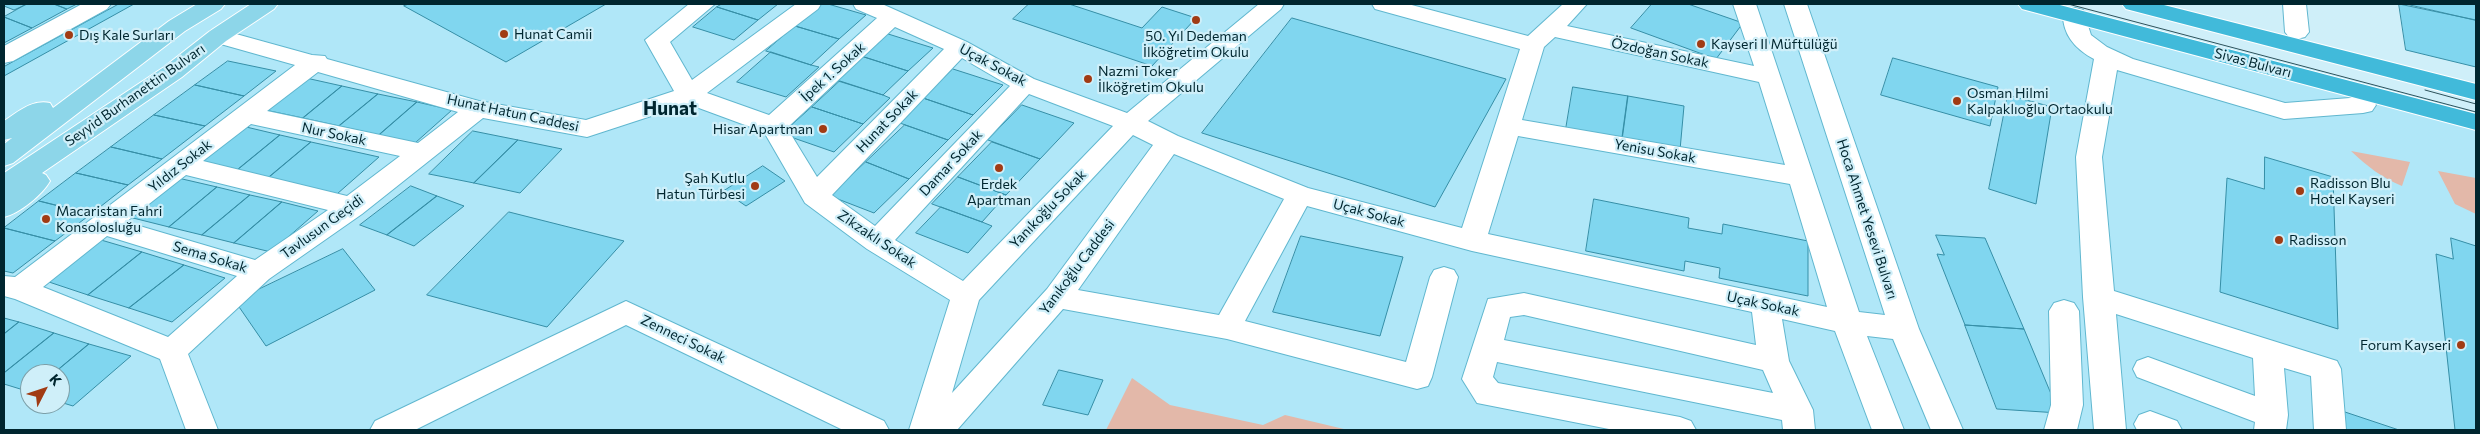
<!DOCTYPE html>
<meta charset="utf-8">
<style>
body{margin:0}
#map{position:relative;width:2480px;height:434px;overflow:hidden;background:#cfeff9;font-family:Commissioner,sans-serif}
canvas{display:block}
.frame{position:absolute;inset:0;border:5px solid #00262f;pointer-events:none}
.north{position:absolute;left:20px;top:364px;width:50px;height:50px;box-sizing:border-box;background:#cfeff9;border:1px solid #7c9fa8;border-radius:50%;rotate:49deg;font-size:14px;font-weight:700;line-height:20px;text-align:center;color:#00262f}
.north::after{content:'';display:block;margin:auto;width:18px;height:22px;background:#a13b14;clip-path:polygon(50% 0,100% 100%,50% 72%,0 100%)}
</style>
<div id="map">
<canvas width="2480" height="434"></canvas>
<div class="frame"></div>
<div class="north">K</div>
</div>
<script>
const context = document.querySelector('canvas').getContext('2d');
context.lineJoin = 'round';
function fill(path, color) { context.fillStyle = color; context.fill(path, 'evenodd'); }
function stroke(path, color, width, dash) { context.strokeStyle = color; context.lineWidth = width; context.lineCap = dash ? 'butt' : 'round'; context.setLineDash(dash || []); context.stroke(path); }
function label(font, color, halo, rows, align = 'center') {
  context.font = font + ' Commissioner,sans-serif'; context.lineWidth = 4.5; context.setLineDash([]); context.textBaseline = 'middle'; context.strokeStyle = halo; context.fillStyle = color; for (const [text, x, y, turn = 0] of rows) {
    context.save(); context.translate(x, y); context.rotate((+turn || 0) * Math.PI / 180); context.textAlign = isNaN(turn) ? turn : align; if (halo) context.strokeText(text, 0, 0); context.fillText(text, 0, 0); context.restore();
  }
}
fill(new Path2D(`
 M4,4H2060L2476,112V430H4ZM30,374H60V404H30Z`), '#b0e7f8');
fill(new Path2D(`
 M2351,151L2410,162L2402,186C2382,178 2367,166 2351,151Z
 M2438,171L2476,178V214L2455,204Z
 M1132,378L1170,405L1263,425L1285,415L1348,430H1106Z`), '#e3b8a9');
const building = new Path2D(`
 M4,4H27L14,10L4,6Z
 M27,4H54L67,9L32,28L4,17Z
 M54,4H77L67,9Z
 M119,4H134L4,76V67Z
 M409,4H606L506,62L404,6Z
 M722,4H778L758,20L717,7Z
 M821,4H828L866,15L839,39L795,26Z
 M1029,4H1069L1142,28L1162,7L1196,18L1152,66L1013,19Z
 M1652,4H1688L1743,23L1716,59L1631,28Z
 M2399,4L2476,20V67L2406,50Z
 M2406,4H2476V20Z
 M717,7L758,20L734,40L693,27Z
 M4,17L32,28L4,43Z
 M1292,18L1506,79L1435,207L1202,133Z
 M795,26L839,39L811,65L766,51Z
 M885,33L933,48L908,71L861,56Z
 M771,52L811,65L819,67L786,97L737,82Z
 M861,56L908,71L883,95L835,80Z
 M1893,58L1998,87L1990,126L1881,95Z
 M228,61L276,71L244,96L195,85Z
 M953,69L1003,85L973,115L923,98Z
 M306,78L342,86L303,118L265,110Z
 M840,81L883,95L890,98L863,124L812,107Z
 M195,85L244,96L205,126L154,115Z
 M342,86L378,94L339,126L303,118Z
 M1573,87L1628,96L1622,140L1566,129Z
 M378,94L417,102L379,135L339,126Z
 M2008,95L2052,107L2036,204L1989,189Z
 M1628,96L1684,106L1680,150L1622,140Z
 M923,98L973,115L948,140L897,122Z
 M417,102L452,110L415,143L379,135Z
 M1022,105L1074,123L1040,159L988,140Z
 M812,107L863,124L834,152L782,134Z
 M154,115L205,126L162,159L111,147Z
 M905,125L948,140L909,179L866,162Z
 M242,126L280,135L236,171L198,161Z
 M473,131L518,140L474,183L429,174Z
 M280,135L311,142L268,178L236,171Z
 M518,140L562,149L520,193L474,183Z
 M311,142L379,157L337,194L268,178Z
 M992,142L1040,159L1006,195L958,177Z
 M111,147L162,159L128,185L76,173Z
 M2265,157L2333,177L2338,329L2220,292L2227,178L2264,189Z
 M866,162L909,179L874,213L830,196Z
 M763,166L785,181L746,206L724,191Z
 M76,173L128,185L91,214L39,201Z
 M958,177L1006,195L982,222L932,204Z
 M178,178L217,187L169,227L129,217Z
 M411,186L437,196L387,235L360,225Z
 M217,187L250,195L202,235L169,227Z
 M250,195L282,202L234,243L202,235Z
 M437,196L464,206L414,246L387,235Z
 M1594,199L1689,218L1688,228L1722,234L1723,224L1808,241V296L1719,278L1720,268L1685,261L1684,271L1586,251Z
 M39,201L91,214L55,241L4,228Z
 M282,202L318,211L271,252L234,243Z
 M941,207L982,222L992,226L968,253L916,233Z
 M509,212L624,241L547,327L427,295Z
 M4,228L55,241L13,273L4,271Z
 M1936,235L1985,238L2024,329L1965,325L1937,254L1944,255Z
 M1301,236L1403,257L1380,336L1273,312Z
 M2451,238L2476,246V430H2455L2436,254L2453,259Z
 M101,240L142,252L88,295L46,281Z
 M343,249L375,290L266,346L235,301Z
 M142,252L184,265L129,308L88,295Z
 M184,265L225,278L172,322L129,308Z
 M4,318L19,322L4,334Z
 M19,322L54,333L4,373V334Z
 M1965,325L2024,329L2059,413L1997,409Z
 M54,333L89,344L53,374H30V392L4,384V373Z
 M89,344L131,356L73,406L60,402V374H53Z
 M1059,370L1103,380L1088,415L1043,405Z
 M2336,409L2399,430H2336Z`);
fill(building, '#80d6ef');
stroke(building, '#368fa7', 1);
const minor = new Path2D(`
 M82,4H111L107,9L13,61L4,63V46Z
 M689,4H715L670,42L692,80L796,4H821L818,9L707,93L769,115L877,18L856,9L853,4H882L967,42L1034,79L1127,113L1259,4H1284L1281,9L1148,121L1178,136L1308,188L1462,228L1520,49L1375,9L1372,4H1408L1528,36L1563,4H1587L1567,26L1754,66L1733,4H1756L1859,312L1885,315L1784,4H1807L1919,329L1963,430H1931L1893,339L1867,336L1904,430H1872L1835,331L1782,319L1789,361L1813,410L1815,430H1783L1782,420L1497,362L1493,377L1498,383L1680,417L1691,421L1696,430H1614L1477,403L1462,379L1488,299L1524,293L1756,345L1752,312L1472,251L1307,206L1245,321L1406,362L1430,277L1434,270L1444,267L1454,270L1458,277L1432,377L1428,386L1417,389L1227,339L1063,309L957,430H909L950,300L867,249L805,203L764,132L688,104L587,137L483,118L362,214L269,279L188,354L218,430H186L160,359L15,299L4,296V276L15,277L295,65L210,41L206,36L210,31L218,29L312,55L325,56L327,59L479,101L586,120L674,91L645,40ZM895,27L944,49L817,177L787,128ZM1555,37L1759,82L1785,165L1522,120L1544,47ZM962,58L1010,86L875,226L832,195ZM318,72L458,112L418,143L267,111ZM1029,94L1113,126L963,281L895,240ZM251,124L400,156L347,196L203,161ZM1133,135L1153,145L1047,289L952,393L979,300ZM1518,136L1790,184L1827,307L1488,234ZM1174,154L1284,199L1219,315L1078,290ZM186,175L328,210L255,260L126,222ZM107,236L237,276L168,337L43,287ZM1524,315L1763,370L1773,393L1504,340L1510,317Z
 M2283,4H2306L2309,32L2305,37L2297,39L2289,37L2285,32Z
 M2075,8L2083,10L2091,35L2107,47L2133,59L2285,103L2363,97L2372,99L2376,105L2372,111L2363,113L2284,119L2117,70L2102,157L2114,291L2337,361L2341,369L2346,430H2314L2311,376L2284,368L2288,415L2286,430H2254L2255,422L2137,377L2133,369L2137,361L2148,357L2255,396L2253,358L2116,314L2126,430H2094L2083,297L2076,157L2094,59C2077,50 2063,36 2063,15L2067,10Z
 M2064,300L2074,303L2079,311L2083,405L2077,430H2044L2051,405L2049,311L2054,303Z
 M626,301L884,421L889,430H843L626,325L415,430H370L375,421Z
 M2150,411L2177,421L2182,430H2137L2134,424L2139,415Z`);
const major = new Path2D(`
 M197,4H225L221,9L185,31L13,163L4,166V144L12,138L4,140V121C18,112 32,99 50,103L53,108L169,21Z
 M251,4H278L274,9L226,41L182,77L42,173L46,175L50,181C42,195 20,213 4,217V173L164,67L210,31Z`);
const highway = new Path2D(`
 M2018,4H2056L2476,114V130L2022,9Z
 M2122,4H2160L2476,84V100L2126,9Z`);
stroke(minor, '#60b7cf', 2);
stroke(major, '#fff', 2);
stroke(highway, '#fff', 2);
fill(minor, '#fff');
fill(major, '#8dd6e9');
fill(highway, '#41bada');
stroke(new Path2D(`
 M2068,4L2476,112
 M2425,90L2476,104`), '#2e525b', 1);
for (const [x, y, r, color] of [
 [1196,20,5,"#a13b14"],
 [504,34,5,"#a13b14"],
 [69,35,5,"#a13b14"],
 [1701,44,5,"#a13b14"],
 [1088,79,5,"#a13b14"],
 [1957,101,5,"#a13b14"],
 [823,129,5,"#a13b14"],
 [999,168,5,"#a13b14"],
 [755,186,5,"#a13b14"],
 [2300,191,5,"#a13b14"],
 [46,219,5,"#a13b14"],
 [2279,240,5,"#a13b14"],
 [2461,345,5,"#a13b14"]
]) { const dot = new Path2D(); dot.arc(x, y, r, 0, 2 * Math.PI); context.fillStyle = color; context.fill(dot); stroke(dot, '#cfeff9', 2); }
label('14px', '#00262f', '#cfeff9', [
 ["Hunat Camii",514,34],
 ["Dış Kale Surları",79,35],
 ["50. Yıl Dedeman",1196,36,"center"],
 ["İlköğretim Okulu",1196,52,"center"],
 ["Kayseri Il Müftülüğü",1711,44],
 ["Nazmi Toker",1098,71],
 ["İlköğretim Okulu",1098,87],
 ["Osman Hilmi",1967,93],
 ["Kalpaklıoğlu Ortaokulu",1967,109],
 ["Hisar Apartman",813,129,"right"],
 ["Şah Kutlu",745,178,"right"],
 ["Hatun Türbesi",745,194,"right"],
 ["Radisson Blu",2310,183],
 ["Hotel Kayseri",2310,199],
 ["Erdek",999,184,"center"],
 ["Apartman",999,200,"center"],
 ["Macaristan Fahri",56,211],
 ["Konsolosluğu",56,227],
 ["Radisson",2289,240],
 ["Forum Kayseri",2451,345,"right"]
], 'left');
label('14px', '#00262f', '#cfeff9', [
 ["Özdoğan Sokak",1660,53,12],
 ["Sivas Bulvarı",2253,63,15],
 ["Uçak Sokak",993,65,28],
 ["İpek 1. Sokak",833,72,-42],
 ["Seyyid Burhanettin Bulvarı",135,95,-35],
 ["Hunat Hatun Caddesi",513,113,12],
 ["Hunat Sokak",887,121,-46],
 ["Nur Sokak",334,134,12],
 ["Yenisu Sokak",1655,151,10],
 ["Damar Sokak",951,163,-47],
 ["Yıldız Sokak",180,166,-38],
 ["Yanıkoğlu Sokak",1048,209,-46],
 ["Uçak Sokak",1369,213,15],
 ["Hoca Ahmet Yesevi Bulvarı",1867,219,72],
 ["Tavlusun Geçidi",322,227,-36],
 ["Zikzaklı Sokak",877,239,34],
 ["Sema Sokak",210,257,17],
 ["Yanıkoğlu Caddesi",1077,267,-53],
 ["Uçak Sokak",1763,304,12],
 ["Zenneci Sokak",683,339,26]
]);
label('bold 19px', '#00262f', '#cfeff9', [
 ["Hunat",670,109]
]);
</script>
